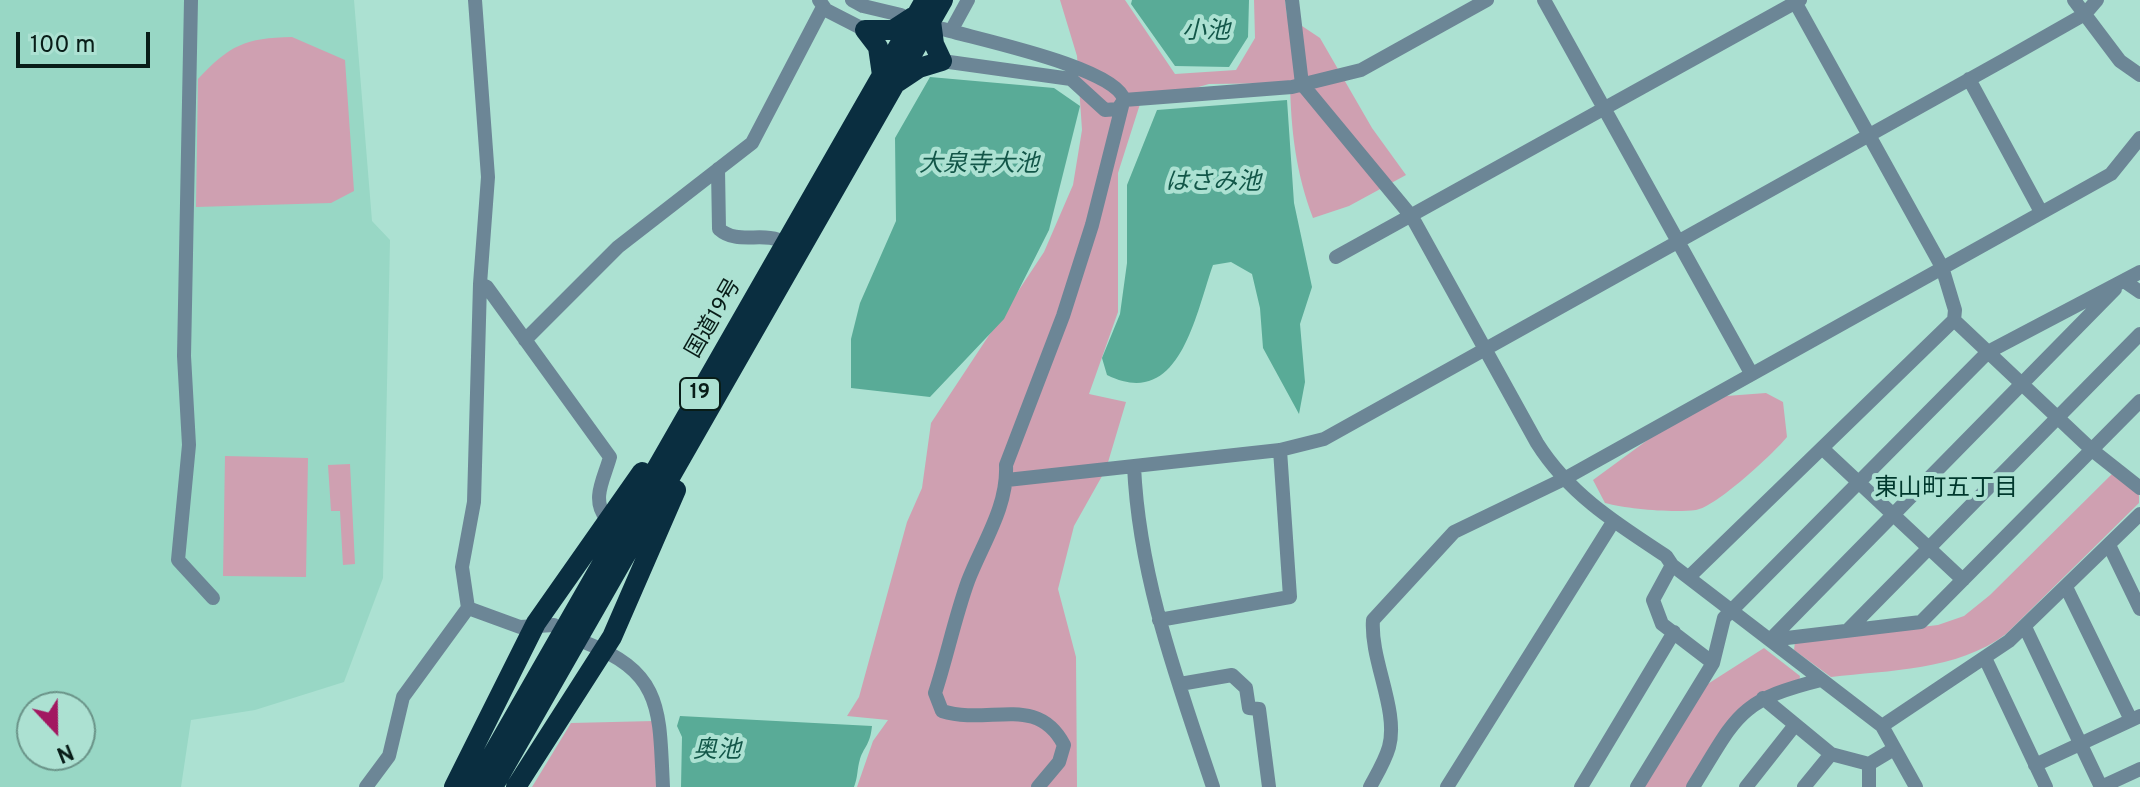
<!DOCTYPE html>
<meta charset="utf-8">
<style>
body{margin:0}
#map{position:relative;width:2140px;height:787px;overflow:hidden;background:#ace1d2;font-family:Overpass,sans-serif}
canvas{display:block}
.north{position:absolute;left:16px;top:691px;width:80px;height:80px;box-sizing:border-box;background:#ace1d2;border:2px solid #6a9388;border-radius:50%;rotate:158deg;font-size:22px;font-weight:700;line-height:32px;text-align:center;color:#081d18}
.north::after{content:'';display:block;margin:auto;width:28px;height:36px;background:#a21861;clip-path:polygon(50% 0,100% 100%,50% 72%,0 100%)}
.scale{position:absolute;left:16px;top:32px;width:134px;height:36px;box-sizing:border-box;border:4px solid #081d18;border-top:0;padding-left:10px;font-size:24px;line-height:28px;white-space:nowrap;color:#081d18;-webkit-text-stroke:6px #ace1d2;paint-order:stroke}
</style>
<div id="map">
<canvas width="2140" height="787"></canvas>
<div class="north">N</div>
<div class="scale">100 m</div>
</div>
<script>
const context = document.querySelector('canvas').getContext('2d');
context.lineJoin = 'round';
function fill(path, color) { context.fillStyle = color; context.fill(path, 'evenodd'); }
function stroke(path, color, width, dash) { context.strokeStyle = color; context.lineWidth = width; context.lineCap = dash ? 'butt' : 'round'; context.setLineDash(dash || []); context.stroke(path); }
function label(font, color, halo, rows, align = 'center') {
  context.font = font + ' Overpass,"Noto Sans JP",sans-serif'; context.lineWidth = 8; context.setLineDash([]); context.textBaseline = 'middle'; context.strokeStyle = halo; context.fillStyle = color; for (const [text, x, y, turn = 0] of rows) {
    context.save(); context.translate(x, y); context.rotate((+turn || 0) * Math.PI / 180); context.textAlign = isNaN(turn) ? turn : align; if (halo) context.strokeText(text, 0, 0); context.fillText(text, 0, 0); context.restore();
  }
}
fill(new Path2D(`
 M0,0H354L372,221L390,240L383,578L344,682L255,710L191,720L181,787H0ZM32,707H80V755H32Z`), '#98d7c5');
fill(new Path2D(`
 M1060,0H1125L1175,74L1236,70L1255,38L1254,0H1285L1287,16L1320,38L1372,128L1406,175L1349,206L1313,218C1296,173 1291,131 1290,83L1209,84L1140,104L1118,173V312L1089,394L1126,402L1106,469L1074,526L1058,589L1076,657L1077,787H857L873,741L888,720L847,716L859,697L907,522L922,488L931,423L1044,252L1073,185L1082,130L1077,56Z
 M292,37L345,60L354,191L331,203L196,207L198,79C230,45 245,38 292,37Z
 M1766,393L1783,402L1787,437C1773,454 1716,507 1696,510C1672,513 1628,509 1605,503L1593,480L1668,425L1726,396Z
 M225,456L308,458L306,577L223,576Z
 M350,464L355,564L343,565L340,511H331L328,465Z
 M2113,473L2139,494V503L2006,634C1957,671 1889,670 1831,677L1794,650L1795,642L1938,625L1964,616L1990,595Z
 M1764,648L1800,676L1799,682L1764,692L1688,787H1641L1703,687Z
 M654,721L656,787H532L571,723Z`), '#cfa0b1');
fill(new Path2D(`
 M1132,0H1249L1248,37L1229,67L1175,66L1131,4Z
 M930,77L1054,88L1080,106L1049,230L1004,319L930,397L851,388V339L860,303L896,221L895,138Z
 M1287,100L1294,203L1312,287L1300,324L1305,382L1299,414L1263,348L1260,308L1252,274L1231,262L1213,265C1195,315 1180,411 1107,375L1102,358L1120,314L1127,263V185L1157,110Z
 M680,716L872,726C870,745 865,745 860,759C857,769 858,777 854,787H681L682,737L677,726Z`), '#59ab97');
stroke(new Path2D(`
 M191,0L184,356L189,445L178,560L213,598
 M819,0L826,10L865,30
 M852,0L863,6L901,15
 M1292,0L1302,84L1412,217L1537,443C1569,494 1617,524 1666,556L1672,565L1882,726L1916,787
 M1544,0L1751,373
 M2074,0L2120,61L2140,75
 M943,29C976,39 1118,68 1124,100
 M951,31L968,0
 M942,61L1071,79L1105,110L1118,109L1124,100
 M1969,79L2041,212
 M1124,100L1292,87L1361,70L1487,0
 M718,169L719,229C738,246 764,230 786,243
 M1336,257L1800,0
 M2124,281L2140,292
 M480,284L487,287L610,457C604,479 591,499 606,518
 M1954,320L2092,450L2140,488
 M525,340L618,247L752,143L823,7
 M1823,449L1963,580
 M1134,466C1139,578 1178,682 1213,787
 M1007,480L1280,450L1324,439L2004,60L2085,14L2097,0
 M2109,545L2140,609
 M1672,565L1653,600L1662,624L1713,663
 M1689,577L1954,320L1955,310L1942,267L1794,0
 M2066,587L2131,720
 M468,608L520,627L554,625
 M1159,620L1290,597L1280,450
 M2025,627L2101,787
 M1848,630L2140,334
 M1770,640L2115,289
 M1770,640L1921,622L2140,401
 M584,642C664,673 659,710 663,787
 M1985,658L2046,787
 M1180,684L1232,675L1246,688L1249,708L1259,709L1269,787
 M1763,698L1831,754L1869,764L1894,749
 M1882,726L2009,641L2140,514
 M1869,764V787
 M2035,765L2140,716
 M366,787L389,756L403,697L468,608L462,567L474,502L480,284L488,177L475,0
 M1038,787L1059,762L1064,745C1037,693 989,726 942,711L935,693C947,656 955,617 968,581C982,544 1008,507 1006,465L1063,316L1092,225L1122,106
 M1370,787C1377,774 1385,761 1389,747C1399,710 1370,660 1373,620L1454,532L1564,479L2111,174L2140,138
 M1447,787L1613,522
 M1581,787L1674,632
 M1637,787L1713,663L1724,618L1731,611L1988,352L2140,272
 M1693,787C1737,717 1736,701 1821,680
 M1746,787L1795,725
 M1804,787L1831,754
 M2101,787L2140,769`), '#6c8696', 14);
stroke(new Path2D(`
 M865,30H893L913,17
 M865,30L878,47L882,75
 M898,82L919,68L942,61L934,44L931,21
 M454,787L536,623L642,472
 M474,787L925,0
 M493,787L943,0
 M516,787L612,637L676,490`), '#0a2e40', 20);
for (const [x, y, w] of [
 [700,394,40]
]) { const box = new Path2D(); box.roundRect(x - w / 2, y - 16, w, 32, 6); context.fillStyle = '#ace1d2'; context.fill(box); stroke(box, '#081d18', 2); }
label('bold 20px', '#081d18', null, [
 ["19",700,394]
]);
label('22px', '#081d18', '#ace1d2', [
 ["国道19号",715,319,-60]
]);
label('italic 24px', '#125648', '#ace1d2', [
 ["小池",1206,33],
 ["大泉寺大池",979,166],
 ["はさみ池",1213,184],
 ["奥池",717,752]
]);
label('24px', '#00382d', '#ace1d2', [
 ["東山町五丁目",1946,490]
]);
</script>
